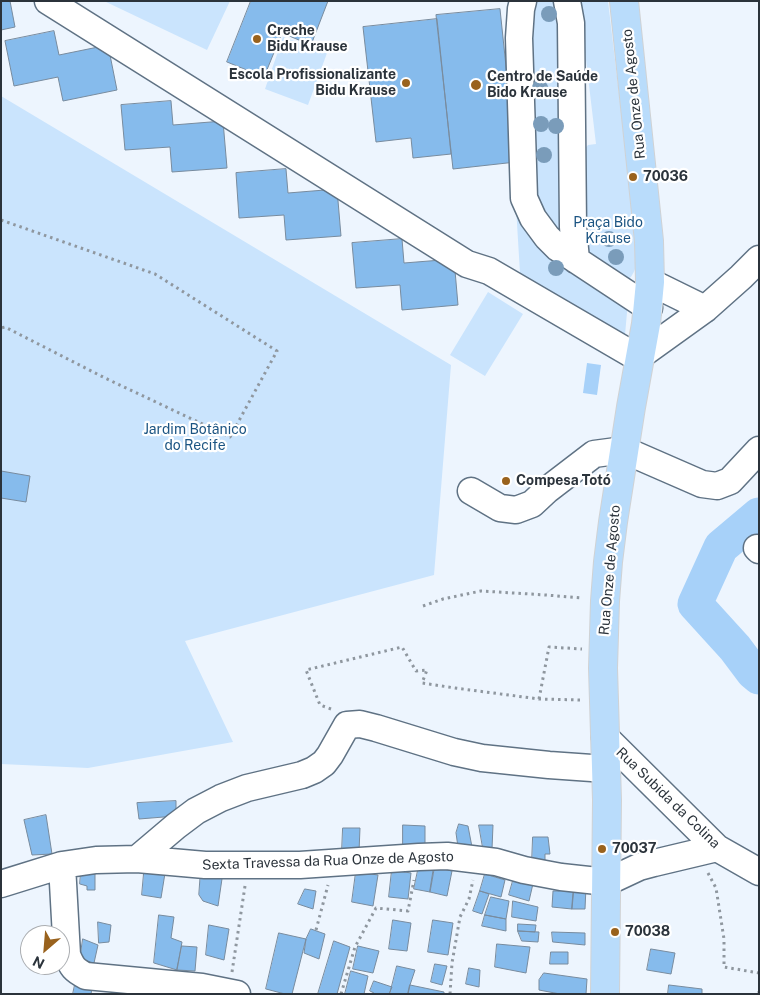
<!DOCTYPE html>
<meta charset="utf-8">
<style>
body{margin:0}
#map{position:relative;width:760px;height:995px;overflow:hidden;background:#edf5fe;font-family:"Public Sans",sans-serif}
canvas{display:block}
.frame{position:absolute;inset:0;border:2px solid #2b333b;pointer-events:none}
.north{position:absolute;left:20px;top:925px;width:50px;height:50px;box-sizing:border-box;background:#fff;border:1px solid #aaadb1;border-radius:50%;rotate:207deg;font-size:14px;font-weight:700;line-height:20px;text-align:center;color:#2b333b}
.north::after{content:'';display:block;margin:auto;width:18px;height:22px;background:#99621d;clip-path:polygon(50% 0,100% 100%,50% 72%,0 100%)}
</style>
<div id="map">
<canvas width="760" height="995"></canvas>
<div class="frame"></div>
<div class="north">N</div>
</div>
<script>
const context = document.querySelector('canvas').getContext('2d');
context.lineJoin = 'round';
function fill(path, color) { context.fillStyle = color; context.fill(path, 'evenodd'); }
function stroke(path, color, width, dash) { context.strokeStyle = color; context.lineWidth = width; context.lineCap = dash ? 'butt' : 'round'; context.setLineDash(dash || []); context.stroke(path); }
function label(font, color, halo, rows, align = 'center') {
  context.font = font + ' "Public Sans",sans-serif'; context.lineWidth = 4.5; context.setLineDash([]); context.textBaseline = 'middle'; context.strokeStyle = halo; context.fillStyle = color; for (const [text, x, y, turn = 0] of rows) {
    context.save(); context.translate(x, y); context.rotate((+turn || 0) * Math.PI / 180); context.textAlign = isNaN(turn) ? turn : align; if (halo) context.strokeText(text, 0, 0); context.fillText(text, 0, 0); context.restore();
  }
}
fill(new Path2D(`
 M104,1H230L207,50Z
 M532,1H559L563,227L557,230L552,229L534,194Z
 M579,1H608L637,245C637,258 638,271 628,280L586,253L580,155L588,145L596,144Z
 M283,37L327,53L308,105L265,89Z
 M1,96L451,365L434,575L185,641L233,742L88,768L1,764Z
 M516,207L532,238L544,253L628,301L625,335L520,273Z
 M488,292L523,314L485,376L450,355Z`), '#cae4fd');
fill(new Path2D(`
 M587,363L601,365L597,395L583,393Z`), '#a7d1f9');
stroke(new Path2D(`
 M759,515L721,547L695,604L735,648L753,672L759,677`), '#a7d1f9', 35);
const building = new Path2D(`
 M1,1H10L15,27L1,30Z
 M251,1H328L311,45L282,33L264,77L227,62Z
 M500,9L516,162L453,169L436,15Z
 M437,19L451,154L413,158L411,138L376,142L363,27Z
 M54,31L59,55L108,45L117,90L63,101L58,77L14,86L5,41Z
 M171,101L173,125L223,121L227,168L172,172L170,147L125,150L121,105Z
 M286,169L288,193L337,189L341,236L286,240L284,215L239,218L236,173Z
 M402,239L404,263L454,259L458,305L402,310L400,285L356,288L352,243Z
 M1,471L30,476L26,502L1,498Z
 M176,801V816L139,819L137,803Z
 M46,815L52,854L32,855L24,820Z
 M459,824L468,826L472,847H458L456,833Z
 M403,825L425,826V851H403Z
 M479,825H493L492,849L483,848Z
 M343,828H360L359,852L342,851Z
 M533,837H548L550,854H545V864L532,862Z
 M420,861L435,864L430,892L414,889Z
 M145,862L166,867L161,898L142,895Z
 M434,867L452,871L447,896L430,892Z
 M201,869L223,872L218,906L203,901L199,895Z
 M392,870L411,873L408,899L389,897Z
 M516,870L535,875L529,901L509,895Z
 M81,872L95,874V890H87V886L80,884Z
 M356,872L378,875L373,906L352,902Z
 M485,874L505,880L501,897L480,891Z
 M560,885L574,886L572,909L552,907L553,891H559Z
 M574,886L586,887L585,909H572Z
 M305,889L316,891L313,909L298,904Z
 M480,891L489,894L482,914L473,911Z
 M491,897L509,901L506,919L485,915Z
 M513,901L538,907L536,921L512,917Z
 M159,915L174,917L171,938L182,942L177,970L154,963Z
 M485,915L506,919V931L482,926Z
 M393,920L411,923L407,951L389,949Z
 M433,920L453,923L448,955L428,952Z
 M98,922L111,925L109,942L99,943Z
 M518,924L536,925L535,932L518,931Z
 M209,925L229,929L224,960L206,955Z
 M311,929L325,934L319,959L304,953L306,939Z
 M518,931L539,932L538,942L522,941Z
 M552,932L585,933V945L553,942Z
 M279,933L306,939L292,994H285L266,989Z
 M83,939L98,945L94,963L80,959Z
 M334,941L350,947L337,994H318Z
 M497,944L530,947L526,973L495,967Z
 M182,946L197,947L195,971L177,970Z
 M358,946L379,951L373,973L353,969Z
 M651,949L675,953L671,974L647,970Z
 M551,952H568V964H550Z
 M435,964L447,966L442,985L431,982Z
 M397,966L415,970L410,985L408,994H390Z
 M469,968L480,970L479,987L466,984Z
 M351,971L368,976L364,994H345Z
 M544,973L587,979L586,994H560L539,990V980Z
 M76,980L93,982L91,994H73Z
 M374,981L392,987L389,994H374V993L370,991Z
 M410,985L444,992V994H408Z
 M669,985L702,989V994H668Z`);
fill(building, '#86bbec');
stroke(building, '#788b9e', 1);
const minor = new Path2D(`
 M48,1L467,264L489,271L640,359
 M523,1L521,9L519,38L524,198L533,218L547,237L558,248L649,308
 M567,1L571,23L573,227L576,260
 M650,282L705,309
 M641,355L705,309L741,277L759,259
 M471,491L500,508L516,510L532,504L547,490L594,454L624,450L702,484L717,486L730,481L759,450
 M757,548L759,550
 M605,737L717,848L759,872
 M137,859L205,865H300L419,857L447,856L496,862L524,870L561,877L607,882L639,867L654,863L717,848
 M62,865L67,955C72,967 74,970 86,976L202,987L237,994
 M1,884L62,865L96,860L137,859L176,826L196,811L221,798L247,788L302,775L314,770L324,763L330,755L347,725L360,724L376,728L454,752L482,758L549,765L606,769`);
const major = new Path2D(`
 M605,994L607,800L603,668L605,601L608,562L613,522L631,407L646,324L650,282L649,241L624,1`);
stroke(minor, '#5f7284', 29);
stroke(major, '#d0d2d4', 30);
stroke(new Path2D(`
 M1,220L155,274L277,351L230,437L105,378L5,327L1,328
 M423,606L443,599L481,591L546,595L582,598
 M539,699L549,647L582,649
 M331,709L320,705L306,670L402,647L416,671L427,670L422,683L455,688L539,699L581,700
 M708,873L716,888L724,939V967L759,973
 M316,930L328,885
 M232,972L245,886
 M759,991V994
 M341,994L355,947L376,908L408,911L414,880
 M450,994L452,963L460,917L469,899L473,880`), '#8f979f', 3, [2.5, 4]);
stroke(minor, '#fff', 26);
stroke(major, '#b9dcfb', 28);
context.fillStyle = '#7a9cba';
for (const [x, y] of [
 [549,14],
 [540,88],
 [541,124],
 [556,126],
 [544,155],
 [609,239],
 [616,257],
 [556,268]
]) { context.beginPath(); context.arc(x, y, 8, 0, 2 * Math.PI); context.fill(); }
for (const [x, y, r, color] of [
 [257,39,5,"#99621d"],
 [406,83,5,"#99621d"],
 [476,85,6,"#99621d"],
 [633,177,5,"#99621d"],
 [506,481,5,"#99621d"],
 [602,849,5,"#99621d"],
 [615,932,5,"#99621d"]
]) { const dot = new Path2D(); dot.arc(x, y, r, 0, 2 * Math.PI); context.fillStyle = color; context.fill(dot); stroke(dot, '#fff', 2); }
label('bold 14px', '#2b333b', '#fff', [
 ["Creche",267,31],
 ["Bidu Krause",267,47],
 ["Escola Profissionalizante",396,75,"right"],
 ["Bidu Krause",396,91,"right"],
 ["Centro de Saúde",487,77],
 ["Bido Krause",487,93],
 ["70036",643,177],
 ["Compesa Totó",516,481],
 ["70037",612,849],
 ["70038",625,932]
], 'left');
label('14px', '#2b333b', '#fff', [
 ["Rua Onze de Agosto",634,94,-96],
 ["Rua Onze de Agosto",610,570,-85],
 ["Rua Subida da Colina",668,798,44],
 ["Sexta Travessa da Rua Onze de Agosto",328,861,-2]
]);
label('14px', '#1b5482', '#fff', [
 ["Praça Bido",608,223],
 ["Krause",608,239],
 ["Jardim Botânico",195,430],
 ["do Recife",195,446]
]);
</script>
